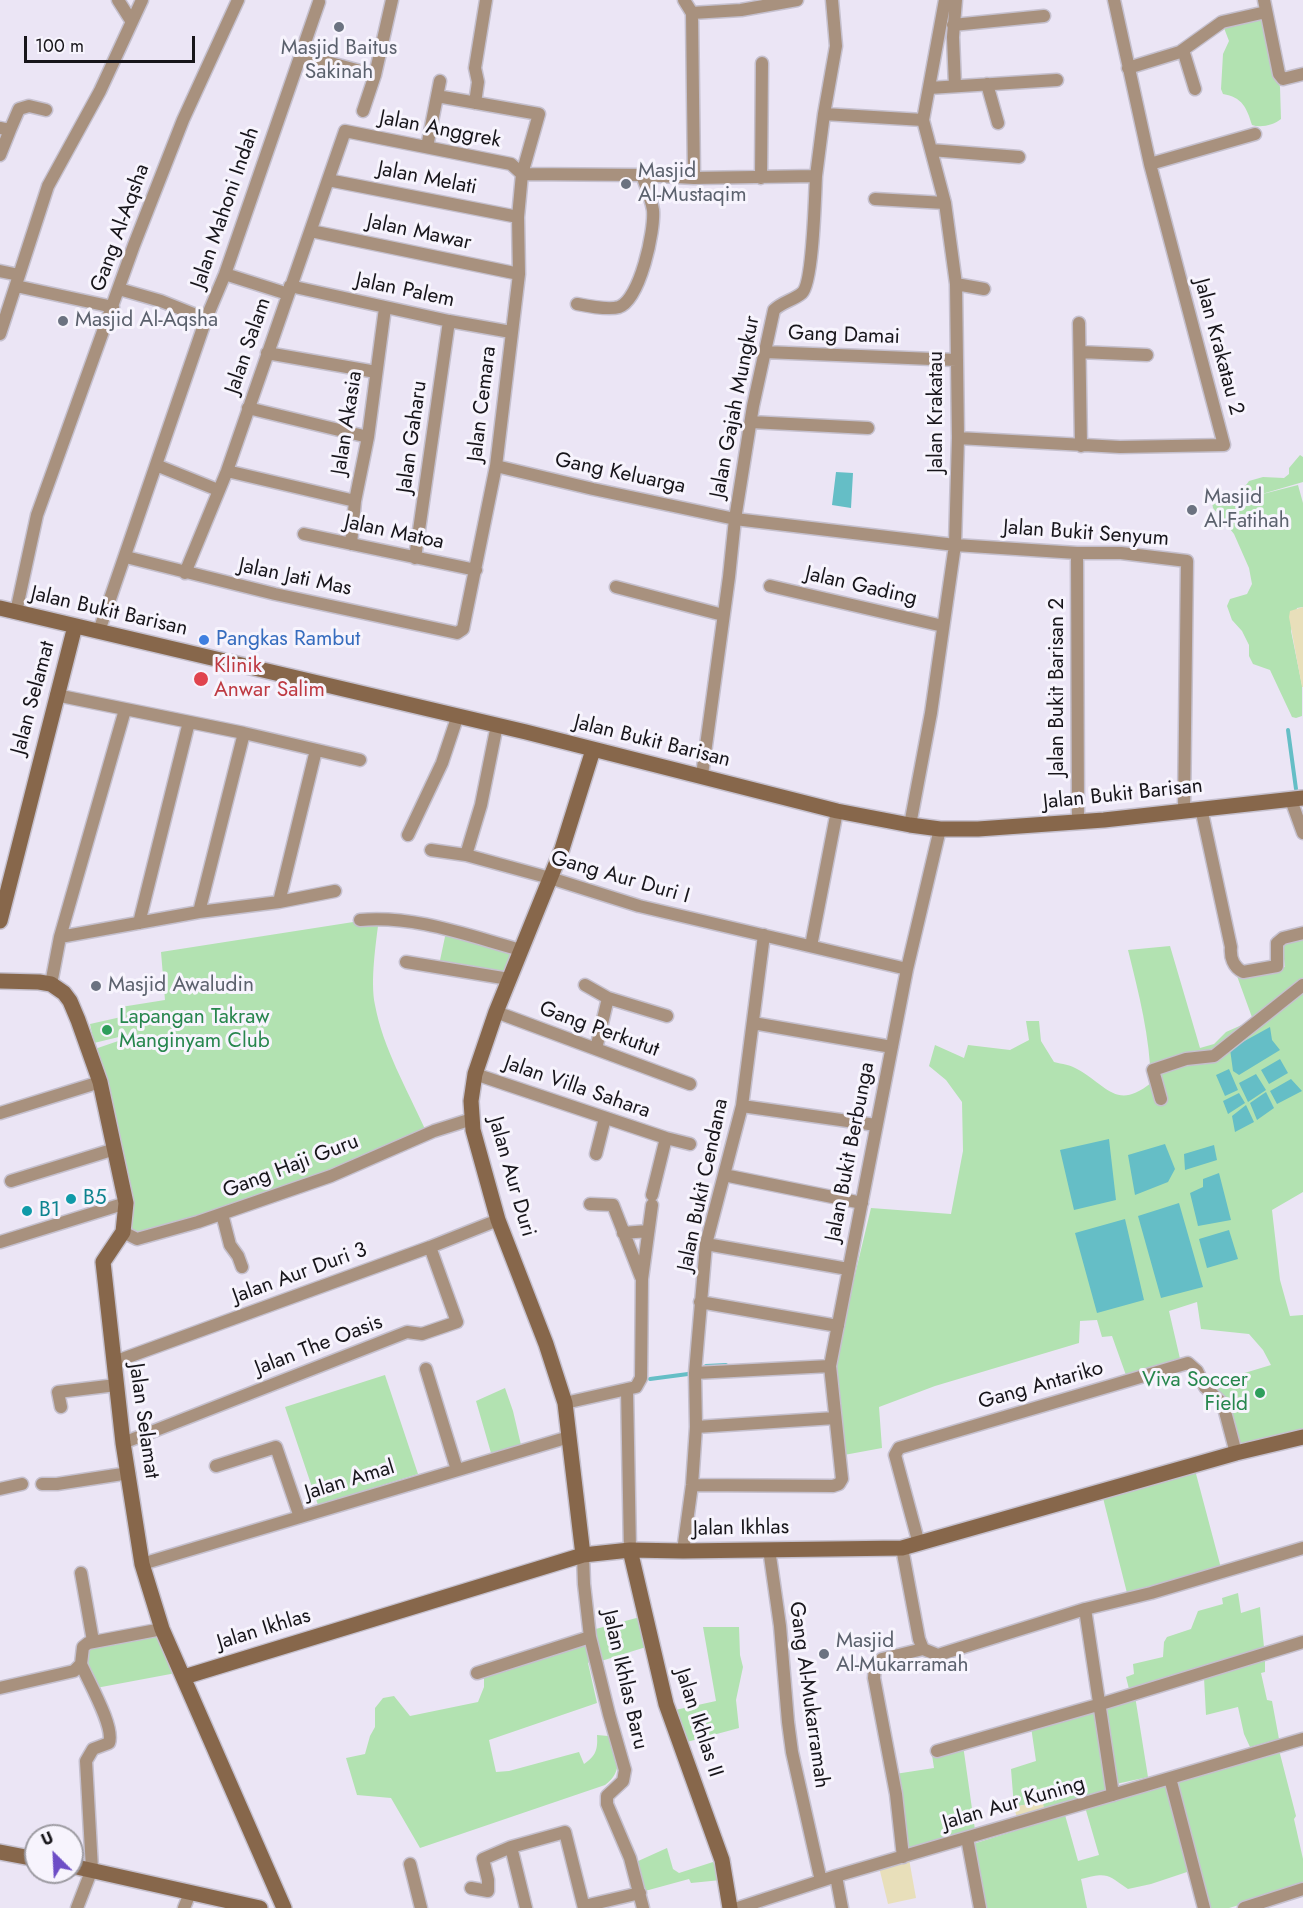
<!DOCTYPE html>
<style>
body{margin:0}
#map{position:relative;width:1303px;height:1908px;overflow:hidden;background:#ebe5f5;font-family:Jost,sans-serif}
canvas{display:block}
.north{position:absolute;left:24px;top:1824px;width:60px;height:60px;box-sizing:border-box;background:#f7f4fd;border:2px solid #9d9ba2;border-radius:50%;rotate:336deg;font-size:16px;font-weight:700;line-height:24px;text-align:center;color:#17151a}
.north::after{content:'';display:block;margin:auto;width:21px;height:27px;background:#6d4dc6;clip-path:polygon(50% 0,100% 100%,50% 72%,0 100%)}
.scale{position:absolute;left:24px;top:36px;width:171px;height:27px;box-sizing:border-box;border:3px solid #17151a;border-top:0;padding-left:8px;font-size:18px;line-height:21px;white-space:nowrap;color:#17151a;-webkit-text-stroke:4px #f7f4fd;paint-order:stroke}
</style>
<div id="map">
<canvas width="1303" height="1908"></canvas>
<div class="north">U</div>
<div class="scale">100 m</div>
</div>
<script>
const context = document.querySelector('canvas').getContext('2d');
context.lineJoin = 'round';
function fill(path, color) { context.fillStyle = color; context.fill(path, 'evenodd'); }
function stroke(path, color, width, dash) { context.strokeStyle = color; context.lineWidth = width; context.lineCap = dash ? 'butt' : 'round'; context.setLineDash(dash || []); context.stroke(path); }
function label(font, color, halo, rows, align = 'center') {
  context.font = font + ' Jost,sans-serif'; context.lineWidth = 6; context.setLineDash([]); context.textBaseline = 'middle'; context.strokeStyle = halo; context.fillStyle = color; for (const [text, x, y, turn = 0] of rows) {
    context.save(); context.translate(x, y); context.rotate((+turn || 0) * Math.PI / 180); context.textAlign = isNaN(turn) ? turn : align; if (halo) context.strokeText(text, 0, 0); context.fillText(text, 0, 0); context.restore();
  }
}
fill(new Path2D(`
 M1263,16L1280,87L1281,119C1274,125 1261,128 1252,125C1247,108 1242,97 1223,94L1221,89L1223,54L1229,41L1224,28L1227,24Z
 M1300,455L1303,457V482L1255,496L1298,485L1303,503V607L1297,608L1291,631L1302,685V716L1296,718L1292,717L1270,670L1253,664L1249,656V645L1242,631L1232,620L1227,606L1230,599L1247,594L1252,584L1249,568L1234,534L1213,508L1212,502C1222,490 1238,498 1249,481L1263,477L1284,478L1289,474V468Z
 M379,918C376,943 370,981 375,1005C383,1048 407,1089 425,1129L314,1176L280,1187L198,1222L153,1236L123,1232L126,1203L89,1051L124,1039L123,1036L94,1043L90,1024L121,1017V1007L165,1000L161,952Z
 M446,932L515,950L507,978L439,965Z
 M1303,936V1192L1272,1210L1280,1280L1290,1316L1303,1315V1430L1247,1444H1238L1208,1384L1271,1365L1263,1350L1249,1334L1201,1329L1197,1302L1169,1311L1181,1363L1127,1378L1112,1336L1102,1337L1097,1320L1080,1321L1079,1343L935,1386L879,1407L882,1448L844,1455L834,1362L871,1208L951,1214L963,1151L962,1102L946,1080L929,1066L935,1045L964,1058L968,1045L1010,1050L1029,1040L1026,1021H1039L1041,1041L1054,1062C1062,1064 1071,1065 1077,1069C1107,1085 1116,1111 1151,1083C1150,1037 1139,994 1128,950L1170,946L1200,1048L1214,1044L1226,1032L1253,1020L1237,976L1285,967L1282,942Z
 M385,1375L418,1474L318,1505L285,1407Z
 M505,1388L513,1411L521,1445L491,1453L476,1401Z
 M1195,1470L1221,1568L1127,1593L1103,1498Z
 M1238,1593L1241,1613L1260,1607L1264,1647C1239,1657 1213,1663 1187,1671C1168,1677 1149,1685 1129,1689L1126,1677L1134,1674L1133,1664L1163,1657L1164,1642L1167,1637L1191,1629L1198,1611L1223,1604L1222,1598Z
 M640,1617L646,1647L598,1662L592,1630Z
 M703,1627H739L740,1655L743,1667L736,1700L739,1728L687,1742L675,1710L716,1701Z
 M157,1632L176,1673L96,1688L86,1663V1647Z
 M585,1645L592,1660L588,1663L597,1703L489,1740L496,1772L509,1771L579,1752L584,1764C596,1756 598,1749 597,1735L608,1736C620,1754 623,1772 605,1785L420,1848L391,1798L357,1795L346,1758L365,1754L370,1736L375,1727V1708L383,1698L394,1696L410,1716L478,1702L484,1687V1675Z
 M1265,1660V1672L1261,1673L1267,1700L1272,1701L1279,1739L1250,1747L1244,1734L1238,1707L1206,1715L1204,1678Z
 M1135,1696L1148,1777L1116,1784L1103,1706Z
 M1095,1708L1108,1790L1044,1810L1042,1801L1014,1807L1011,1769L1036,1761L1031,1727Z
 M963,1745L975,1830L906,1852L895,1774L934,1768L932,1755Z
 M1279,1750L1296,1816L1294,1819L1303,1859V1886L1229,1908H1209L1175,1782Z
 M1166,1784L1190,1871L1151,1884L1128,1889C1107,1874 1107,1872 1081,1879L1087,1908H983L973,1844L1065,1815L1078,1861L1099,1855L1085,1807Z
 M667,1848L673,1869L679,1873L713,1862L716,1866L721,1880L691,1883L689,1879L645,1891L636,1862Z`), '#b2e2b1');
fill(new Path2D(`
 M1303,607V687H1302L1289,617L1290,611Z
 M1043,1801L1044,1810L1017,1818L1014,1807Z
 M909,1859L916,1898L888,1904L879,1867Z`), '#e8dfba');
fill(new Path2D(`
 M836,472L853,473L851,508L832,505Z
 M1270,1027L1272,1040L1280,1050L1239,1075L1233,1071L1230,1049Z
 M1280,1059L1288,1073L1269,1084L1261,1070Z
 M1229,1069L1238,1090L1225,1096L1216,1075Z
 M1256,1074L1266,1090L1248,1102L1239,1083Z
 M1291,1079L1302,1091L1277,1104L1270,1091Z
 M1266,1092L1274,1108L1257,1120L1250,1103Z
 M1239,1093L1245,1103L1228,1114L1223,1101Z
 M1246,1105L1254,1122L1235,1132L1232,1116Z
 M1109,1139L1116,1200L1074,1210L1060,1150Z
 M1165,1144L1175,1169L1168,1182L1135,1195L1128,1155Z
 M1214,1145L1217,1160L1185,1170L1184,1154Z
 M1219,1173L1231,1220L1198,1226L1190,1193L1203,1187V1179Z
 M1179,1203L1203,1287L1161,1298L1138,1216Z
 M1125,1219L1144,1300L1097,1313L1075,1233Z
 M1229,1230L1238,1259L1207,1268L1199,1239Z`), '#65bec6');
stroke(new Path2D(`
 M1288,730L1296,789
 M706,1366L726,1365
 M650,1379L688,1374`), '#65bec6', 4);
const street = new Path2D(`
 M118,0L132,22
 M684,0L692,13L694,178
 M1264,0L1279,74L1283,79L1303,74
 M692,13L741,10L797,0
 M953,25L1044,16
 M1183,50L1195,89
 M301,55L375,75
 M1128,68L1180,52L1222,22L1266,12
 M987,84L998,123
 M955,86L953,37L956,0
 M929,88L1057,80
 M475,103L478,82L475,68L486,0
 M363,111L375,75L392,0
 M824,114L923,120
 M0,128L10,130L0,155
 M10,130L19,109L29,106L46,110
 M427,147L440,81
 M931,150L1019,157
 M1150,164L1255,134
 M522,174L642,175L694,178L816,176C815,195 813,283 802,293C794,300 782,302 774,310L753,406L735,519L729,577L702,775
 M816,176L824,114L836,46L832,0
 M761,178L762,63
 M328,180L518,217
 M875,199L945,203
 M311,231L519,274
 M0,271L19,275
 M225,274L288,294
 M956,284L984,289
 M16,286L113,307
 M290,286L449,321L511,332
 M119,289L161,301L206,319
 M577,304C587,306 609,310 619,307C640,300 655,230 653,210C651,198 646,186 642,175
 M1079,323L1081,446
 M0,334L48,186L100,91L142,0
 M765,352L956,360
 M1080,352L1147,355
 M267,353L376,372
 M248,408L368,437
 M751,422L868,428
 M958,438L1120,447L1224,445L1150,164L1114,0
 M156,465L218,490
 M496,466L593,489L735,519L955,545L1077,553H1121L1187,561L1184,810
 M227,471L355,501
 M304,534L476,570
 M351,544L355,501L368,437L385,308
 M1077,553L1078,820
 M126,557L275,594L457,633L463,629L496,466L519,274L518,217L522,174L539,114L437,96
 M415,558L449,321
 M185,573L227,471L345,131L511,164L522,174
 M770,586L943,626
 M616,587L723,615
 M16,612L37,515L134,245L183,120L238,0
 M99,631L206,319L225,274L319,2
 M56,695L244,733L360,760
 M1291,800L1303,833
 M1201,808L1231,947C1230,957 1233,967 1243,972L1277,966V943L1283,938L1303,933
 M910,825L931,713L955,545L958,438L956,284L945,203L923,120L945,0
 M408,835L442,763L458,715
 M431,850L466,855L550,878L639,906L907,969
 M466,855L481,805L497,725
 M279,902L316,750
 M199,912L244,733
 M360,920C415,915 469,936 521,950
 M139,923L189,722
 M60,937L199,912L279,902L335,891
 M811,946L837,811
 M406,962L509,979
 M51,984L60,937L125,710
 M585,985L608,998L596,1049
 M608,998L667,1016
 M496,1012L690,1084
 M753,1023L892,1047
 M475,1074L666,1138L690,1144
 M1161,1099L1153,1070L1186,1059L1214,1056L1303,985
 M742,1106L876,1125
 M0,1113L100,1082
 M596,1154L605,1118
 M724,1175L862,1203
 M11,1181L115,1149
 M652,1195L666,1138
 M590,1204L613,1205L641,1277
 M222,1214L230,1245L238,1256L242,1267
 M123,1232L137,1239L198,1222L331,1176L434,1131L472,1119
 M623,1233L648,1231
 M0,1242L126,1203
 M706,1244L848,1269
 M700,1302L838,1326
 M114,1362L430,1247L498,1220
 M426,1369L457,1470
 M695,1373L830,1366
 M627,1389L630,1550
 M565,1403L636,1387L641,1378L642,1279L652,1205
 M61,1407L58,1392L116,1385
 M696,1427L835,1418
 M123,1443L407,1332L422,1334L457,1322L430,1247
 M216,1466L276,1447L300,1517
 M42,1484H57L129,1473
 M692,1485L833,1486L839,1484L842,1479L830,1366L907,969L940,829
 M0,1489L22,1484
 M919,1544L895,1455L899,1448L1188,1363L1197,1371L1205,1387L1223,1404L1236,1453
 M902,1548L919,1639L923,1649L938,1655L1085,1609L1151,1593L1303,1548
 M769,1549L780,1626L788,1722L792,1752L821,1881
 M683,1551L692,1485L696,1427L695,1373L706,1244L742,1106L764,935
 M583,1555L584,1584L590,1637L609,1714L625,1770L623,1781L607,1796V1804L630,1858L643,1908
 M142,1564L569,1437
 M81,1573L93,1641
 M1085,1609L1113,1795
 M477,1673L590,1637
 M0,1688L74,1671L81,1664L83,1647L88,1643L162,1629
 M937,1751L1101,1704L1303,1642
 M1170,1778L1204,1908
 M967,1838L980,1908
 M903,1857L896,1794L874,1678L875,1666L882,1659L923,1649
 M410,1864L421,1908
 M836,1876L842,1908
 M471,1888L488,1891V1880L483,1859L511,1847
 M584,1906L640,1893
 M77,1908L92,1869L86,1761L93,1749L109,1743C115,1727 88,1681 81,1664
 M184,1908L190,1893
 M526,1908L511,1847L565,1832L584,1908
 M738,1908L836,1876L1303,1739
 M1244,1908L1303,1889`);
const secondary = new Path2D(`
 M0,608L526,732L837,811L910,825L940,829H978L1104,820L1303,798
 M0,921L75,626
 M0,981L39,982L51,984L64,993L70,1001L78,1020L100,1082L126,1203L123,1232L103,1262L123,1443L142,1564L162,1629L284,1908
 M630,1550L666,1704L722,1860L730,1908
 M583,1555L565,1403L546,1344L498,1220L473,1130L471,1101L475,1074L496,1012L562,849L593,750
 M184,1677L583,1555L630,1550L683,1551L902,1548L1236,1453L1303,1437
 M0,1852L36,1859
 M72,1866L260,1908`);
stroke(street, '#c5c0ce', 15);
stroke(secondary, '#c5c0ce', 18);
stroke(street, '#a8917e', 12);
stroke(secondary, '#87674b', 15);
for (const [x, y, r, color] of [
 [339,27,6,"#6b7280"],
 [626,184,6,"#6b7280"],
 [63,321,6,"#6b7280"],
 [1192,510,6,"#6b7280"],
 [204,640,6,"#3f7fe0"],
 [201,679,8,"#e0444e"],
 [96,986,6,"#6b7280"],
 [107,1030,6,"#2e9e5b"],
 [71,1199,6,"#0f9aa8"],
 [27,1211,6,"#0f9aa8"],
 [1260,1393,6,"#2e9e5b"],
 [824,1654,6,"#6b7280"]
]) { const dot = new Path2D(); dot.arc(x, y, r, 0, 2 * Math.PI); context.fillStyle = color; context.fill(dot); stroke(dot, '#f7f4fd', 2); }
label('21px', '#5b616d', '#f7f4fd', [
 ["Masjid Baitus",339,49,"center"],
 ["Sakinah",339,73,"center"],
 ["Masjid",638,172],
 ["Al-Mustaqim",638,196],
 ["Masjid Al-Aqsha",75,321],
 ["Masjid",1204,498],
 ["Al-Fatihah",1204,522],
 ["Masjid Awaludin",108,986],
 ["Masjid",836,1642],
 ["Al-Mukarramah",836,1666]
], 'left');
label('21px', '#17151a', '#f7f4fd', [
 ["Jalan Anggrek",440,130,11],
 ["Jalan Melati",427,179,11],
 ["Jalan Mahoni Indah",226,208,-71],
 ["Gang Al-Aqsha",121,228,-70],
 ["Jalan Mawar",419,233,12],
 ["Jalan Palem",405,291,12],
 ["Gang Damai",844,336,2],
 ["Jalan Salam",249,346,-71],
 ["Jalan Krakatau 2",1218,347,75],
 ["Jalan Cemara",483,404,-83],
 ["Jalan Gajah Mungkur",736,407,-79],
 ["Jalan Krakatau",937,412,-90],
 ["Jalan Akasia",348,423,-81],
 ["Jalan Gaharu",413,437,-82],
 ["Gang Keluarga",620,474,12],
 ["Jalan Matoa",394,533,12],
 ["Jalan Bukit Senyum",1086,534,4],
 ["Jalan Jati Mas",295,578,12],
 ["Jalan Gading",861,587,13],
 ["Jalan Bukit Barisan",109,612,13],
 ["Jalan Bukit Barisan 2",1058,687,-90],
 ["Jalan Selamat",34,698,-75],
 ["Jalan Bukit Barisan",652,742,14],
 ["Jalan Bukit Barisan",1123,795,-6],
 ["Gang Aur Duri I",620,878,16],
 ["Gang Perkutut",599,1030,20],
 ["Jalan Villa Sahara",577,1088,19],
 ["Jalan Bukit Berbunga",851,1152,-79],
 ["Gang Haji Guru",291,1167,-21],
 ["Jalan Aur Duri",511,1177,74],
 ["Jalan Bukit Cendana",704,1185,-78],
 ["Jalan Aur Duri 3",300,1274,-20],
 ["Jalan The Oasis",319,1346,-21],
 ["Gang Antariko",1041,1386,-16],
 ["Jalan Selamat",143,1421,82],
 ["Jalan Amal",350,1481,-17],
 ["Jalan Ikhlas",741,1529,-1],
 ["Jalan Ikhlas",264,1630,-17],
 ["Jalan Ikhlas Baru",624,1680,77],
 ["Gang Al-Mukarramah",808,1695,82],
 ["Jalan Ikhlas II",698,1723,72],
 ["Jalan Aur Kuning",1014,1804,-16]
]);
label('21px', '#366cbe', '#f7f4fd', [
 ["Pangkas Rambut",216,640]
], 'left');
label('21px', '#be3a42', '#f7f4fd', [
 ["Klinik",214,667],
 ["Anwar Salim",214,691]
], 'left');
label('21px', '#27864d', '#f7f4fd', [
 ["Lapangan Takraw",119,1018],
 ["Manginyam Club",119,1042],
 ["Viva Soccer",1248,1381,"right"],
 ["Field",1248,1405,"right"]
], 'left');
label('21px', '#0d838f', '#f7f4fd', [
 ["B5",83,1199],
 ["B1",39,1211]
], 'left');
</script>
